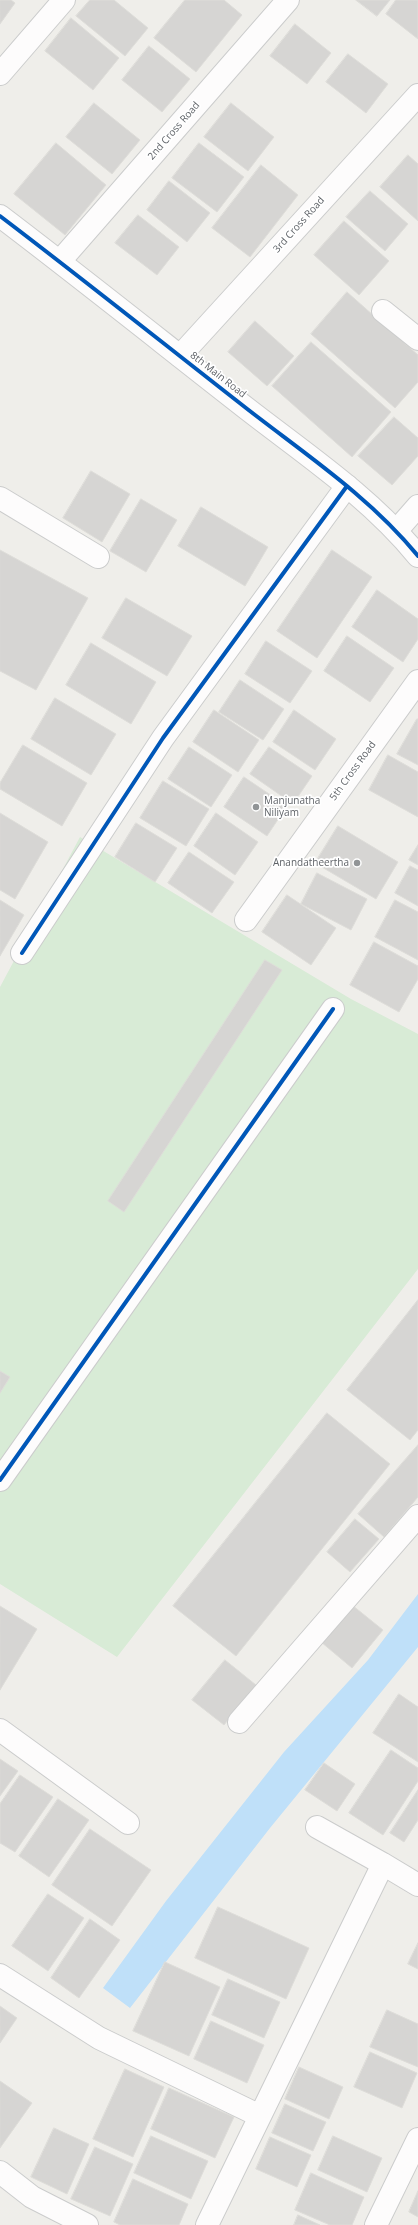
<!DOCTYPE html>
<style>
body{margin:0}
canvas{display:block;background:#efeeea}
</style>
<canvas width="418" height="2225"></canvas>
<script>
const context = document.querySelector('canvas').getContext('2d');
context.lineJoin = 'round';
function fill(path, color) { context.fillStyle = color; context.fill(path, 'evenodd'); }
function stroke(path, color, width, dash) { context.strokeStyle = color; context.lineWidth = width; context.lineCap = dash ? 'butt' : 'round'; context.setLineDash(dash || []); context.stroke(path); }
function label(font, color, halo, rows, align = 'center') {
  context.font = font + ' "Open Sans",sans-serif'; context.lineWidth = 3.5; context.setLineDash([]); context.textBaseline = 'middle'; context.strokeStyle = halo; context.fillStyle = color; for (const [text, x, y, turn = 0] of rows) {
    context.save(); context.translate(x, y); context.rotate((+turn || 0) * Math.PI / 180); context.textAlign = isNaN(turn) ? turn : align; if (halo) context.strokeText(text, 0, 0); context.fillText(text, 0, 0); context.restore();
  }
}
fill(new Path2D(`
 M80,837L351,999L418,1034V1269L117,1657L0,1584V987Z`), '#d8ebd6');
fill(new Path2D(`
 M418,1594V1647L270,1828L130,2008L103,1988L166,1901L284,1752L368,1660Z`), '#bfe0f9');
const building = new Path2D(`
 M0,0H11L15,3L0,24Z
 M90,0H114L148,28L125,56L76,16Z
 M185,0H224L242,15L196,72L154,38Z
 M356,0H390L377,16Z
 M396,0H418V39L386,14Z
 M71,18L119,58L93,90L45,51Z
 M295,24L331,53L307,84L270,56Z
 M149,46L190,79L162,112L122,80Z
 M348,54L388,84L366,113L326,82Z
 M94,103L140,140L112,174L66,137Z
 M231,103L274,137L248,171L204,137Z
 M56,143L106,185L65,235L14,194Z
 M199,143L244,177L217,212L172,178Z
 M408,155L418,164V221L380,187Z
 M261,165L298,195L250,257L212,228Z
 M169,181L210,213L187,242L147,210Z
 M370,191L408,224L385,251L346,217Z
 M138,215L179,247L157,275L115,243Z
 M344,221L389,261L359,295L314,255Z
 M347,292L418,355V382L395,408L311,334Z
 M255,321L294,356L267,386L228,352Z
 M311,342L391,412L352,457L272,386Z
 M394,417L418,438V456L392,485L358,456Z
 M91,471L130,494L102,542L63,518Z
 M141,499L177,520L146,572L110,551Z
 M201,507L268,547L245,586L178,546Z
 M0,550L88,598L36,690L0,671Z
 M332,550L372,577L317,658L277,631Z
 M377,590L418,619V639L403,662L352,627Z
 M126,598L192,636L167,676L102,638Z
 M347,636L394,668L370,702L324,671Z
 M266,641L312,671L290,703L245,674Z
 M91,643L156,682L131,724L66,685Z
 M240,680L284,709L263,740L219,712Z
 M55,698L116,734L91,775L31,739Z
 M214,710L259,740L238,772L193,742Z
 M294,710L336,739L315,770L273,742Z
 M417,719H418V765L397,754Z
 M23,745L87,783L62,826L0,789V783Z
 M189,747L232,775L211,807L168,779Z
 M269,747L312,776L293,804L250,774Z
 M388,755L418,772V817L369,790Z
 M244,777L287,806L267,836L224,807Z
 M163,781L209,809L186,846L140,818Z
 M0,813L48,842L15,899L0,890Z
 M216,813L258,842L235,875L194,846Z
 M136,823L177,848L155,882L115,857Z
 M338,826L398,862L376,899L315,863Z
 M418,845V865L409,860Z
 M189,852L234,882L212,913L168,883Z
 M410,866L418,870V906L395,893Z
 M317,873L367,899L351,930L301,904Z
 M287,895L336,928L311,965L262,932Z
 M0,900L24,915L0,956Z
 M395,900L418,912V960L375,937Z
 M374,942L418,966V979L399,1012L350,985Z
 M265,960L282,970L124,1212L108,1201Z
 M418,1300V1430L410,1440L347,1390Z
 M0,1371L10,1377L0,1393Z
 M327,1413L390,1464L236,1656L173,1606Z
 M418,1445V1497L384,1537L358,1514Z
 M355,1519L379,1539L350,1572L327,1552Z
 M352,1605L383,1630L352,1668L321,1642Z
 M0,1606L37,1629L0,1690Z
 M225,1660L256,1685L224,1725L192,1700Z
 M399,1694L418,1707V1762L373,1733Z
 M391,1750L418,1768V1781L383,1835L349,1813Z
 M0,1759L18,1771L0,1796Z
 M324,1763L355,1784L337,1811L305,1790Z
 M20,1775L53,1797L15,1852L0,1843V1804Z
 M418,1790V1820L404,1842L390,1833Z
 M58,1799L89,1820L49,1877L19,1856Z
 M90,1829L151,1870L112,1926L52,1885Z
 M48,1894L84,1918L48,1971L12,1946Z
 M218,1907L309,1948L286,1999L195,1958Z
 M90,1919L120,1940L79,1998L51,1978Z
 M418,1943V1969L408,1964Z
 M165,1962L220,1987L189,2056L133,2031Z
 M228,1979L280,2002L264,2038L212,2015Z
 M0,2006L17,2018L0,2043Z
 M387,2010L418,2024V2067L370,2047Z
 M211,2021L264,2045L247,2083L194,2059Z
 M370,2052L417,2073L402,2108L354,2087Z
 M299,2067L343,2087L329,2119L285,2099Z
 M125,2069L164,2087L133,2157L93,2139Z
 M0,2081L32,2103L0,2148Z
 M169,2088L234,2117L215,2158L151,2129Z
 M285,2104L326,2122L313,2151L272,2133Z
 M54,2128L89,2144L67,2194L31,2177Z
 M151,2136L208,2161L191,2199L134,2173Z
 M333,2136L382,2158L367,2192L318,2170Z
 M270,2137L311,2155L297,2187L256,2169Z
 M95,2147L133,2164L110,2216L71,2199Z
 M311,2173L364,2197L352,2225H330L295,2210Z
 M133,2179L188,2204L179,2225H120L114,2222Z
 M418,2191V2217L409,2212Z
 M298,2215L320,2225H294Z`);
fill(building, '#d6d5d3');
stroke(building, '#deddd9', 1);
const minor = new Path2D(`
 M0,74L64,0
 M60,261L288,0
 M383,311L418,339
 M180,356L418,95
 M0,498L98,557
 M397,530L418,506
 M246,920L418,681
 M22,953L163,738L347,486
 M0,1480L333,1009
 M239,1722L418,1516
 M0,1730L128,1823
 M317,1827L383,1864
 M0,1975L99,2038L260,2116
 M0,2172L32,2197L87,2225
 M207,2225L383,1864L418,1885
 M376,2225L418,2139`);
const tertiary = new Path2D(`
 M0,216C83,279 164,344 246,408C305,454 370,497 418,556`);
stroke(minor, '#cbcccc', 24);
stroke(tertiary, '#cbcccc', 24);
stroke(minor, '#fdfcfc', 22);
stroke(tertiary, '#fdfcfc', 22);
stroke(new Path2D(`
 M0,216C83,279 164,344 246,408C305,454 370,497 418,556
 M22,953L163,738L347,486
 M0,1480L333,1009`), '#0057b8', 4);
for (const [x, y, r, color] of [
 [256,807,4,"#919496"],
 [357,863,4,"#919496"]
]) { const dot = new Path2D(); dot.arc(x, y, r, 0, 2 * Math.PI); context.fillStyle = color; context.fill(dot); stroke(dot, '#fff', 1.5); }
label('10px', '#5f6368', '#fff', [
 ["2nd Cross Road",174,131,-49],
 ["3rd Cross Road",299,225,-48],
 ["8th Main Road",218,375,38],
 ["5th Cross Road",353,771,-54]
]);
label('10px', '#5f6368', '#fff', [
 ["Manjunatha",264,801],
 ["Niliyam",264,813],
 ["Anandatheertha",349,863,"right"]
], 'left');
</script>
